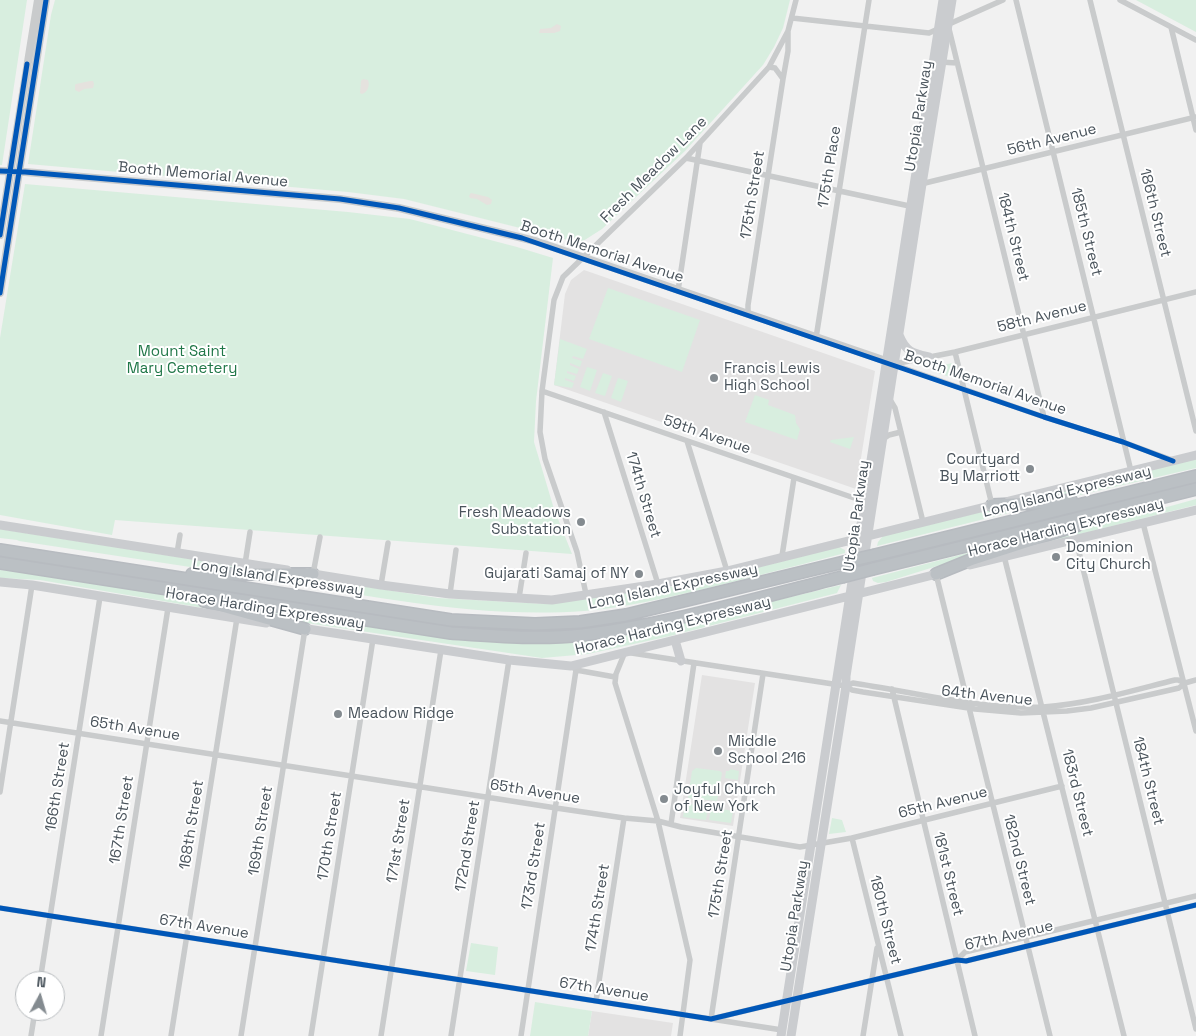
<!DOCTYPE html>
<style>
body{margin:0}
#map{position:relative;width:1196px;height:1036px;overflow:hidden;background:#f1f1f1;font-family:"Space Grotesk",sans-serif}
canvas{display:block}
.north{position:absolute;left:15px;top:971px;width:50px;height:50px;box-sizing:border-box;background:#fff;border:1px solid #b7bbbe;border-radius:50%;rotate:6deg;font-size:14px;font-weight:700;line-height:20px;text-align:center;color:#4a545c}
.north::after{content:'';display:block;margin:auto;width:18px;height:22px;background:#848b90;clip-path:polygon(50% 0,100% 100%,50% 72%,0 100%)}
</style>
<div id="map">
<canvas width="1196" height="1036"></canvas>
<div class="north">N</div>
</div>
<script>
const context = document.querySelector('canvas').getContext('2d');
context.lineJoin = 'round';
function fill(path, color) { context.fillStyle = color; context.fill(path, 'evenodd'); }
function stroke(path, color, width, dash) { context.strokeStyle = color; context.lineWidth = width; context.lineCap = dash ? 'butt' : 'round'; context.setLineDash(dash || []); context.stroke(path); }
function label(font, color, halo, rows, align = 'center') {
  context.font = font + ' "Space Grotesk",sans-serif'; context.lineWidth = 4; context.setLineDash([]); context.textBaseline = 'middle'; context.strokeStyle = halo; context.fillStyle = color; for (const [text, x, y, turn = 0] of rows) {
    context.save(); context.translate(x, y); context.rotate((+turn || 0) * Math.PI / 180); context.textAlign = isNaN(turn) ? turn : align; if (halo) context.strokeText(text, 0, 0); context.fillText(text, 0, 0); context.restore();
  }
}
fill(new Path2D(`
 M584,270L875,371L856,489L554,385L565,294L571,280Z
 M702,675L755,683L733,826L680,818Z
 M592,1011L673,1023L671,1036H588Z`), '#e3e2e2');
fill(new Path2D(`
 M0,0H27L2,165H0Z
 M55,0H790L783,28L774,47L763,65L685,151L602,229L580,243L404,199L348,192L28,164L51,15Z
 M1136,0H1196V32Z
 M25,184L348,212L410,219L517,247L553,258L536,401L534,442L554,509L572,554L115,520L112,535L0,515V338Z
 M608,288L700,320L682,372L589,339Z
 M560,339L587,349L583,359L573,356L572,358L582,361L580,367L570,363V365L579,369L577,374L567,371V373L576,376L574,381L565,378V380L574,383L572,388L554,385Z
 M953,363L956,375L953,378L932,371V367Z
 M587,367L597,370L590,391L580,387Z
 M603,373L612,376L605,396L595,393Z
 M618,378L628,381L621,402L611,398Z
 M755,395L769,400L768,405L795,415L796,423L800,429L797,440L745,422Z
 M854,437L850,449L830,442L831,440Z
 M1196,459V468L1067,498L1029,500Z
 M1196,499V505L1017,550C1075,527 1136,516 1196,499Z
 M1021,508L1024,509L877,546L878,542L883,536L989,510Z
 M0,529L261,570H210L19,541L17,540L0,538Z
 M994,546L979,553L886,582L878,583L873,581L872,578Z
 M839,547L845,550V553C787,568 728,584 669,597C641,603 612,609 584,611C475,619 367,595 261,578L317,579L438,598L546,604L691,584Z
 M0,570L26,572L164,593L203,602L215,610L40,580L0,578Z
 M841,585L837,593L670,636L588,654L542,658L307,623L267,611L264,608L478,641H567L618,637L648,631Z
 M696,768L720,771L722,773L717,801L688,798L692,771Z
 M730,769L739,771L738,780L725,778L726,771H729Z
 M685,803L708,807L706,820L683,817Z
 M711,807L733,811L731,823L709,820Z
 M832,818L842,820L846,832L829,834Z
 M471,943L498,947L495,975L466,971Z
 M535,1002L592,1011L588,1036H530Z`), '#d8eedf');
fill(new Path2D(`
 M557,24L561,26L560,31L554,33H539L540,29L551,28Z
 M363,79L368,80C370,85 368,92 362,94L360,93L361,81Z
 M90,81H93L94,84L93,88L84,89L79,92L75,90V85L76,84Z
 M471,193L488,197L492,200L491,204L487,205L477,199L470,198L469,196Z`), '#e5e2de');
const motorway = new Path2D(`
 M992,505L1057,502L1071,500
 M0,550L451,620L535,624L580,622L626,615L844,562
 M875,555L1196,476
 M0,563L451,633C494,636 539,640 583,635C670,624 757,598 842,577
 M873,569L1196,489
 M192,574H313
 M936,574L973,559L1078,525
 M204,601L305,629`);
stroke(motorway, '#b7bbc0', 14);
stroke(new Path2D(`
 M1016,0L1131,471
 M1090,0L1196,431
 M1120,0L1196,40
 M792,18L929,33L1003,0
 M1171,27L1196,130
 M949,29L1044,417
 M940,62L957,63
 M783,79L788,51V32
 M686,158L914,207
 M921,184L1196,117
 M678,291L700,143
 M748,314V305L783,79L775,68L769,67
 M816,338L869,0
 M955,352L992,505
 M894,364L955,352L1196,292
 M895,365L1044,417L1123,442L1172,460
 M542,391L863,501
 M889,398L895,408L923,522
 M604,412L658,584
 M883,439L889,435L901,432
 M687,441L727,571
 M1143,523L1196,731
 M1076,540L1196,1029
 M177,553L180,535
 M782,556L794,478
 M1004,556L1124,1036
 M245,564L250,532
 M313,574L320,537
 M936,574L1050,1036
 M381,585L388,543
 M450,594L456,550
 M586,594L577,552L545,459L540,432L542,391L554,300L563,277L686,158L769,67L788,31L796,0
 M519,598L526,553
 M574,668L576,670L615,677
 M763,674L711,1019L782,1030
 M846,686L853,683C913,692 983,710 1043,707C1088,704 1131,691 1175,680H1178L1185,683
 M892,689L975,1036
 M0,721L556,808L624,818L658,821L681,827L800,847L852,838L1062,786
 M0,792L32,585
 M671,824L694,663
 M852,838L901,1036
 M0,908L711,1019L957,960L966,961L1196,905
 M957,960L965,952L1196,896
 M40,981L100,597
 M596,1001L624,818
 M31,1036L35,1011
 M101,1036L168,608
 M171,1036L237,618
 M241,1036L305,629
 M311,1036L373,639
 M381,1036L441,650
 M451,1036L509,660
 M521,1036L576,670
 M680,1036L690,960L658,821L615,683L616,674L625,652L846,686L852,690L863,692L975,709L1021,713L1067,711L1091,708L1179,688L1185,683L1196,680
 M863,1036L877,948`), '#c9cbcc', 5.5);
stroke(new Path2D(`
 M0,171L25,172L340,199L399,208L535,241L886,361
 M0,235L38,0
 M0,293L46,0`), '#c9cbcc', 8);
stroke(new Path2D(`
 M899,335C906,352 912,353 929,357
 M1009,501L1196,455
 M0,525L287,570
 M970,565L1196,510
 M307,573L381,585L450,594L552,600L658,584L727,571L997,504
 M0,582L32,585L266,623
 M301,628L509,660L571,666L941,573
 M675,640L681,661
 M781,1036L943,0
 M791,1036L846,686V676L922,184L952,0`), '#cacccf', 9);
stroke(motorway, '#bbc0c4', 11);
const motorwayBridge = new Path2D(`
 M844,562L875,555
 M842,577L873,569`);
stroke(motorwayBridge, '#b7bbc0', 14, []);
stroke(motorwayBridge, '#bbc0c4', 11);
stroke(new Path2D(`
 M0,171L25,172L340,199L399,208L522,238L1044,417L1123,442L1173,461
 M0,235L27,64
 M0,293L46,0
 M0,908L711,1019L957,960L966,961L1196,905`), '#0057b8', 5);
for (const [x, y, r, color] of [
 [714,378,5,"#848b90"],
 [1030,469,5,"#848b90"],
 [581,522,5,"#848b90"],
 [1056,557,5,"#848b90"],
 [639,574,5,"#848b90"],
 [338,714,5,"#848b90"],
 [718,751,5,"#848b90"],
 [664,799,5,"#848b90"]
]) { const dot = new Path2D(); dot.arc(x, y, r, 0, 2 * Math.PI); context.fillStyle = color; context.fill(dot); stroke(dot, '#fff', 2); }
label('15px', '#4a545c', '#fff', [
 ["Utopia Parkway",919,116,-81],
 ["56th Avenue",1052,140,-14],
 ["175th Place",830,167,-81],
 ["Fresh Meadow Lane",654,170,-45],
 ["Booth Memorial Avenue",203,175,5],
 ["175th Street",753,195,-81],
 ["186th Street",1155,213,76],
 ["185th Street",1086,232,76],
 ["184th Street",1013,237,76],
 ["Booth Memorial Avenue",602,252,18],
 ["58th Avenue",1042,317,-14],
 ["Booth Memorial Avenue",985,383,19],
 ["59th Avenue",707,435,19],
 ["Long Island Expressway",1067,492,-14],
 ["174th Street",643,495,73],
 ["Utopia Parkway",857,516,-82],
 ["Horace Harding Expressway",1066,528,-14],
 ["Long Island Expressway",278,578,9],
 ["Long Island Expressway",673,587,-12],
 ["Horace Harding Expressway",265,609,9],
 ["Horace Harding Expressway",673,626,-14],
 ["64th Avenue",987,696,6],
 ["65th Avenue",135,729,9],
 ["184th Street",1148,781,76],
 ["166th Street",58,787,-81],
 ["65th Avenue",535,792,9],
 ["183rd Street",1077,793,76],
 ["65th Avenue",943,803,-14],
 ["167th Street",122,820,-81],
 ["168th Street",192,825,-81],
 ["169th Street",261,831,-81],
 ["170th Street",330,836,-81],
 ["171st Street",399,841,-81],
 ["172nd Street",468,846,-81],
 ["182nd Street",1019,860,76],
 ["173rd Street",534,866,-81],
 ["175th Street",721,874,-81],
 ["181st Street",948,874,76],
 ["174th Street",598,908,-81],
 ["Utopia Parkway",795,916,-81],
 ["180th Street",885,920,76],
 ["67th Avenue",204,927,9],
 ["67th Avenue",1009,936,-13],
 ["67th Avenue",604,990,9]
]);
label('15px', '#207748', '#fff', [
 ["Mount Saint",182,352],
 ["Mary Cemetery",182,369]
]);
label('15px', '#4a545c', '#fff', [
 ["Francis Lewis",724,369],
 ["High School",724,386],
 ["Courtyard",1020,460,"right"],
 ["By Marriott",1020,477,"right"],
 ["Fresh Meadows",571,513,"right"],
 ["Substation",571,530,"right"],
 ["Dominion",1066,548],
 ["City Church",1066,565],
 ["Gujarati Samaj of NY",629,574,"right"],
 ["Meadow Ridge",348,714],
 ["Middle",728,742],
 ["School 216",728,759],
 ["Joyful Church",674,790],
 ["of New York",674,807]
], 'left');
</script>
